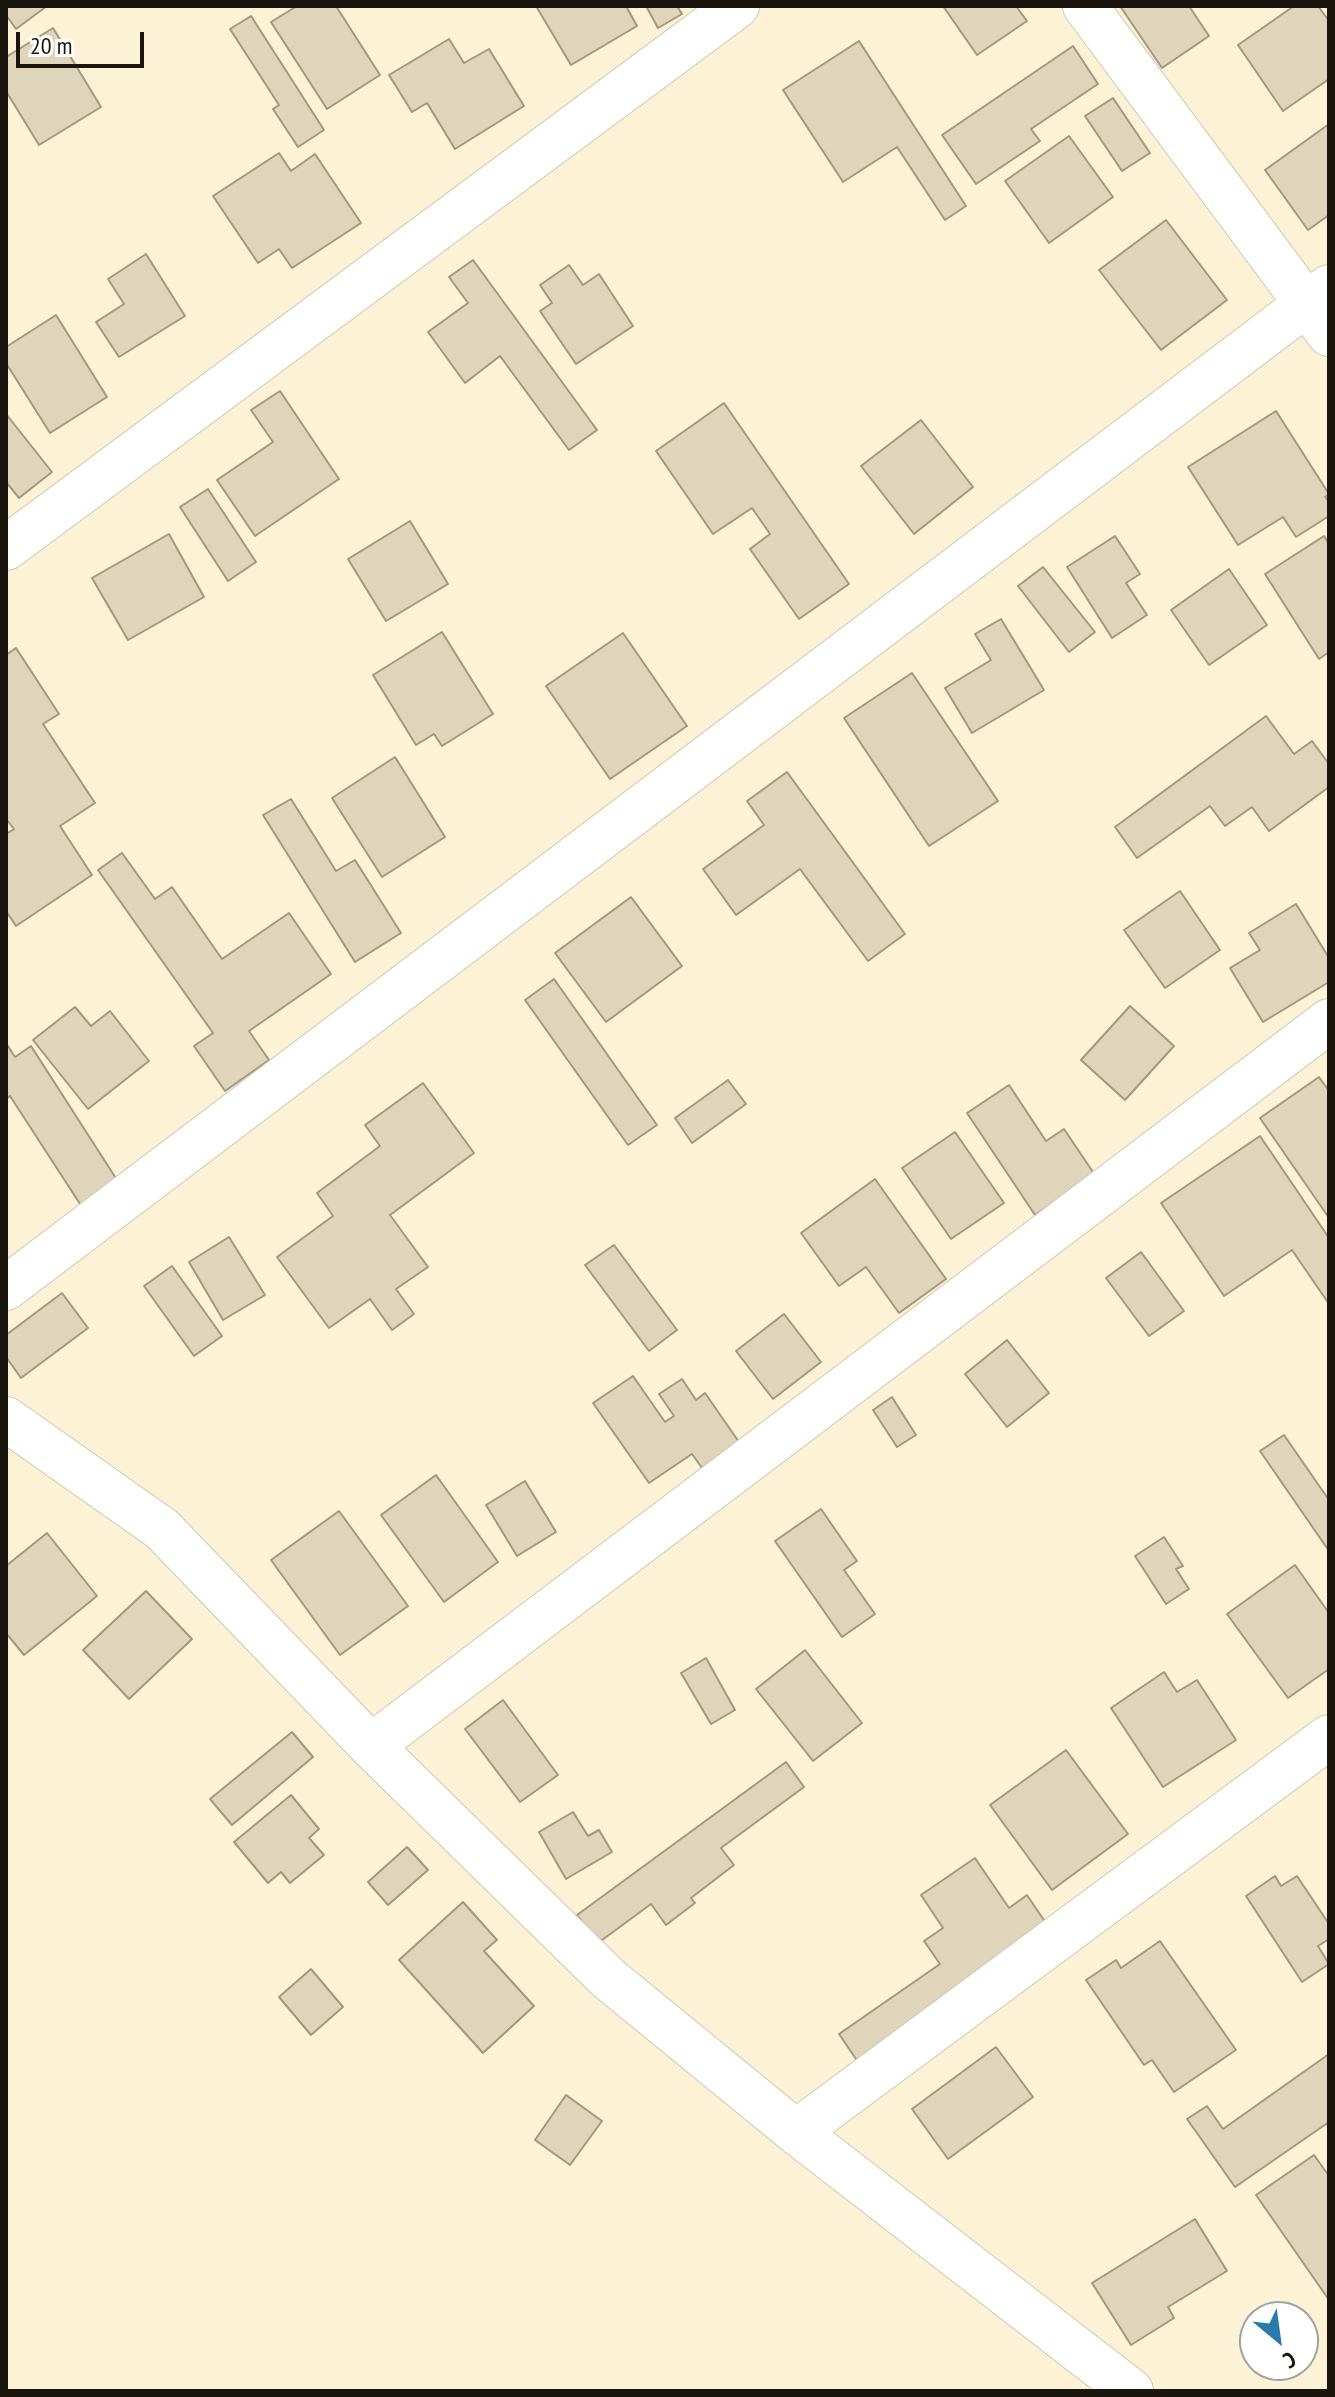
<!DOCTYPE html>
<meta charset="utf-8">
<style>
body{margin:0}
#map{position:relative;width:1335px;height:2397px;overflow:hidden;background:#fcf3d7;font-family:"PT Sans Narrow",sans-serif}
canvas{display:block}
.frame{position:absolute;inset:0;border:8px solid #1a160d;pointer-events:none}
.north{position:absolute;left:1239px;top:2301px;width:80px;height:80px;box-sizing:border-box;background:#fff;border:2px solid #a3a29e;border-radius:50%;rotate:151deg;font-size:22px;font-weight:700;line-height:32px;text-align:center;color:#1a160d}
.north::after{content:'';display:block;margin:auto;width:28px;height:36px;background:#2b7aac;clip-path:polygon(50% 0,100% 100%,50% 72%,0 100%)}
.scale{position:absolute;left:16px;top:32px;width:128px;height:36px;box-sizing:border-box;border:4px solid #1a160d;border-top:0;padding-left:10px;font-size:24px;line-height:28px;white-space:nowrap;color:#1a160d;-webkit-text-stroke:6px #fff;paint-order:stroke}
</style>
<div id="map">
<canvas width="1335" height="2397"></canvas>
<div class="frame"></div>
<div class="north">С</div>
<div class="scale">20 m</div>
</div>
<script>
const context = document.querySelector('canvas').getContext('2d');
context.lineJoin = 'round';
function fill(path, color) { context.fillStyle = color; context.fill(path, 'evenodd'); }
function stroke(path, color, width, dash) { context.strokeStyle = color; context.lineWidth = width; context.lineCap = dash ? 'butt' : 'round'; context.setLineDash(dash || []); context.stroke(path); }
const building = new Path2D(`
 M6,6H47L16,29L6,15Z
 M297,6H336L380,75L327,109L271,22Z
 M536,6H626L637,26L571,65Z
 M646,6H677L682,14L658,28Z
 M943,6H1016L1027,21L977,55Z
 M1120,6H1189L1209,36L1162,68Z
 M1294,6H1318L1329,21V79L1283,111L1238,45Z
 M251,16L324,130L298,147L273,109L279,105L230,29Z
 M53,28L101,107L39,145L6,91V57Z
 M449,39L464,63L489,49L524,106L455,149L427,103L412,112L389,75Z
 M859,41L966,206L945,220L897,147L843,182L783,90Z
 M1073,46L1098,84L1031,129L1040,141L976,184L942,135Z
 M1113,98L1150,153L1122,171L1085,116Z
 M1329,124V215L1308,230L1265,170Z
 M1069,136L1113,197L1049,243L1005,181Z
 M279,153L291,171L315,154L361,223L292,268L279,249L258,263L213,196Z
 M1166,220L1227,300L1161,350L1099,270Z
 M146,254L185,316L119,357L96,322L124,304L108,279Z
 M473,260L597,430L569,450L500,356L465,383L428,332L468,303L449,277Z
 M569,265L583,285L599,274L633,326L576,364L540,311L552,303L540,285Z
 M56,315L107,397L50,433L6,363V347Z
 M280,391L339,479L255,536L217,480L273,442L251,410Z
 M724,403L849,584L799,619L750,549L770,534L752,508L713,534L656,451Z
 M1276,411L1329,494L1325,497L1329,502V516L1296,537L1283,517L1238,545L1188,467Z
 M6,414L52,472L19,498L6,482Z
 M921,420L973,487L914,534L861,466Z
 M208,489L256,562L228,581L180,507Z
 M410,521L448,584L386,621L348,559Z
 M169,534L204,597L128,640L92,578Z
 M1115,536L1140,574L1126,583L1147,615L1112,638L1067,567Z
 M1324,536L1329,544V652L1319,659L1265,574Z
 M1043,567L1095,632L1069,652L1018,586Z
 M1229,569L1267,625L1209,665L1171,610Z
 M1001,619L1044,690L972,733L945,688L991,660L975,634Z
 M442,632L493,714L442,746L434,734L416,745L373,675Z
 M623,633L687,726L610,779L546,686Z
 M16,648L59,714L43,724L95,803L60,826L92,875L16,926L6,911V834L14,829L6,819V655Z
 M912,673L998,801L929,846L844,718Z
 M1266,716L1294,754L1312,741L1329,764V787L1269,831L1252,807L1225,826L1210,806L1137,858L1115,827Z
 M395,757L445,837L382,877L332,798Z
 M787,772L905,934L868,961L800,869L736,915L703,869L764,825L747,801Z
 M291,799L336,871L355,860L401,933L355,962L263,815Z
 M122,853L155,899L172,887L222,959L289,913L331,974L249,1031L269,1060L225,1091L194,1046L213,1033L98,870Z
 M1180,891L1220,950L1165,988L1124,930Z
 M631,897L682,966L606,1022L555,953Z
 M1296,904L1329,958V982L1263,1022L1230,968L1260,950L1249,933Z
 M554,979L657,1125L628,1145L525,1000Z
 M1130,1006L1174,1046L1125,1100L1081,1060Z
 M75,1007L91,1026L110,1011L149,1061L88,1109L33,1040Z
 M6,1043L15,1057L31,1046L119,1183L82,1207L10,1096L6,1099Z
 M1319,1077L1329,1091V1218L1260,1118Z
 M728,1080L746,1104L692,1143L675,1118Z
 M423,1083L474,1153L390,1215L428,1267L396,1289L414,1314L392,1330L370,1299L329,1328L277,1257L333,1216L317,1193L380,1146L365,1125Z
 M1009,1085L1046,1141L1064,1129L1095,1175L1035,1215L967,1113Z
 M955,1132L1004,1203L951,1239L902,1168Z
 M1260,1136L1329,1238V1304L1292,1250L1224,1296L1161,1203Z
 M875,1179L946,1279L899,1313L866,1267L839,1286L801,1233Z
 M229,1237L265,1295L223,1320L189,1262Z
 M614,1245L677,1330L649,1351L585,1265Z
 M1141,1252L1184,1311L1149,1336L1106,1278Z
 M172,1266L222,1336L194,1356L144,1286Z
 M62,1293L88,1328L21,1378L6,1357V1335Z
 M784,1314L821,1362L773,1399L736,1351Z
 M1007,1340L1049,1393L1007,1427L965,1374Z
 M633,1376L665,1422L674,1416L659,1394L682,1379L696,1400L705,1393L739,1442L702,1468L692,1454L649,1483L593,1403Z
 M892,1397L916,1435L897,1447L873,1410Z
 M1284,1435L1329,1500V1551L1260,1451Z
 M436,1475L498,1562L444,1602L381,1515Z
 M525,1481L556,1532L517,1556L486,1505Z
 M821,1509L857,1561L844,1570L875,1614L842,1637L775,1541Z
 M339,1511L408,1606L340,1655L271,1560Z
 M47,1533L97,1596L24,1655L6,1633V1566Z
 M1164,1537L1183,1566L1176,1569L1189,1589L1166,1604L1135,1556Z
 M1295,1565L1329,1613V1669L1288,1698L1227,1614Z
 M146,1591L192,1639L129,1699L83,1650Z
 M805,1650L862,1723L813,1761L756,1689Z
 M706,1658L735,1710L711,1724L681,1673Z
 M1164,1672L1177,1692L1197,1680L1236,1740L1163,1787L1111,1708Z
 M503,1700L558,1775L520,1802L465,1729Z
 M292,1732L313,1757L232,1825L210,1799Z
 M1066,1750L1128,1834L1052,1890L990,1805Z
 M786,1762L804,1787L721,1848L734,1865L691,1898L695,1903L666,1925L651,1904L598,1943L577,1915Z
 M291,1795L319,1829L309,1838L324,1855L290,1883L281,1872L268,1883L234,1842Z
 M573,1812L588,1836L599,1830L612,1852L566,1879L539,1832Z
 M407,1847L428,1870L388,1905L368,1882Z
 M975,1858L1009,1908L1027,1895L1050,1929L858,2062L839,2034L940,1964L924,1941L943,1928L921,1895Z
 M1275,1876L1281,1886L1297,1876L1329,1924V1939L1318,1946L1329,1964L1302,1982L1246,1896Z
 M463,1902L497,1940L484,1951L534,2006L483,2053L399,1960Z
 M1160,1941L1236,2050L1174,2092L1152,2060L1144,2065L1086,1980L1116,1960L1121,1968Z
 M311,1969L343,2007L311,2035L279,1997Z
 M996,2047L1033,2097L948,2159L912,2109Z
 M1329,2054V2122L1235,2187L1187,2119L1207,2106L1223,2129Z
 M566,2095L602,2121L570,2165L535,2140Z
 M1314,2155L1329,2176V2300L1256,2195Z
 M1195,2219L1227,2271L1168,2307L1174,2318L1131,2345L1092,2283Z`);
fill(building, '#dfd5ba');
stroke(building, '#a1987f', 2);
const minor = new Path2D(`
 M1085,6L1329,334
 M6,548L737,6
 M6,1288L1329,287
 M6,1419L162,1529L371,1746L609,1979L796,2132L1131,2391
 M371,1746L1329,1021
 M796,2132L1329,1737`);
stroke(minor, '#d1c7ad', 46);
stroke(minor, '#fff', 44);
</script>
